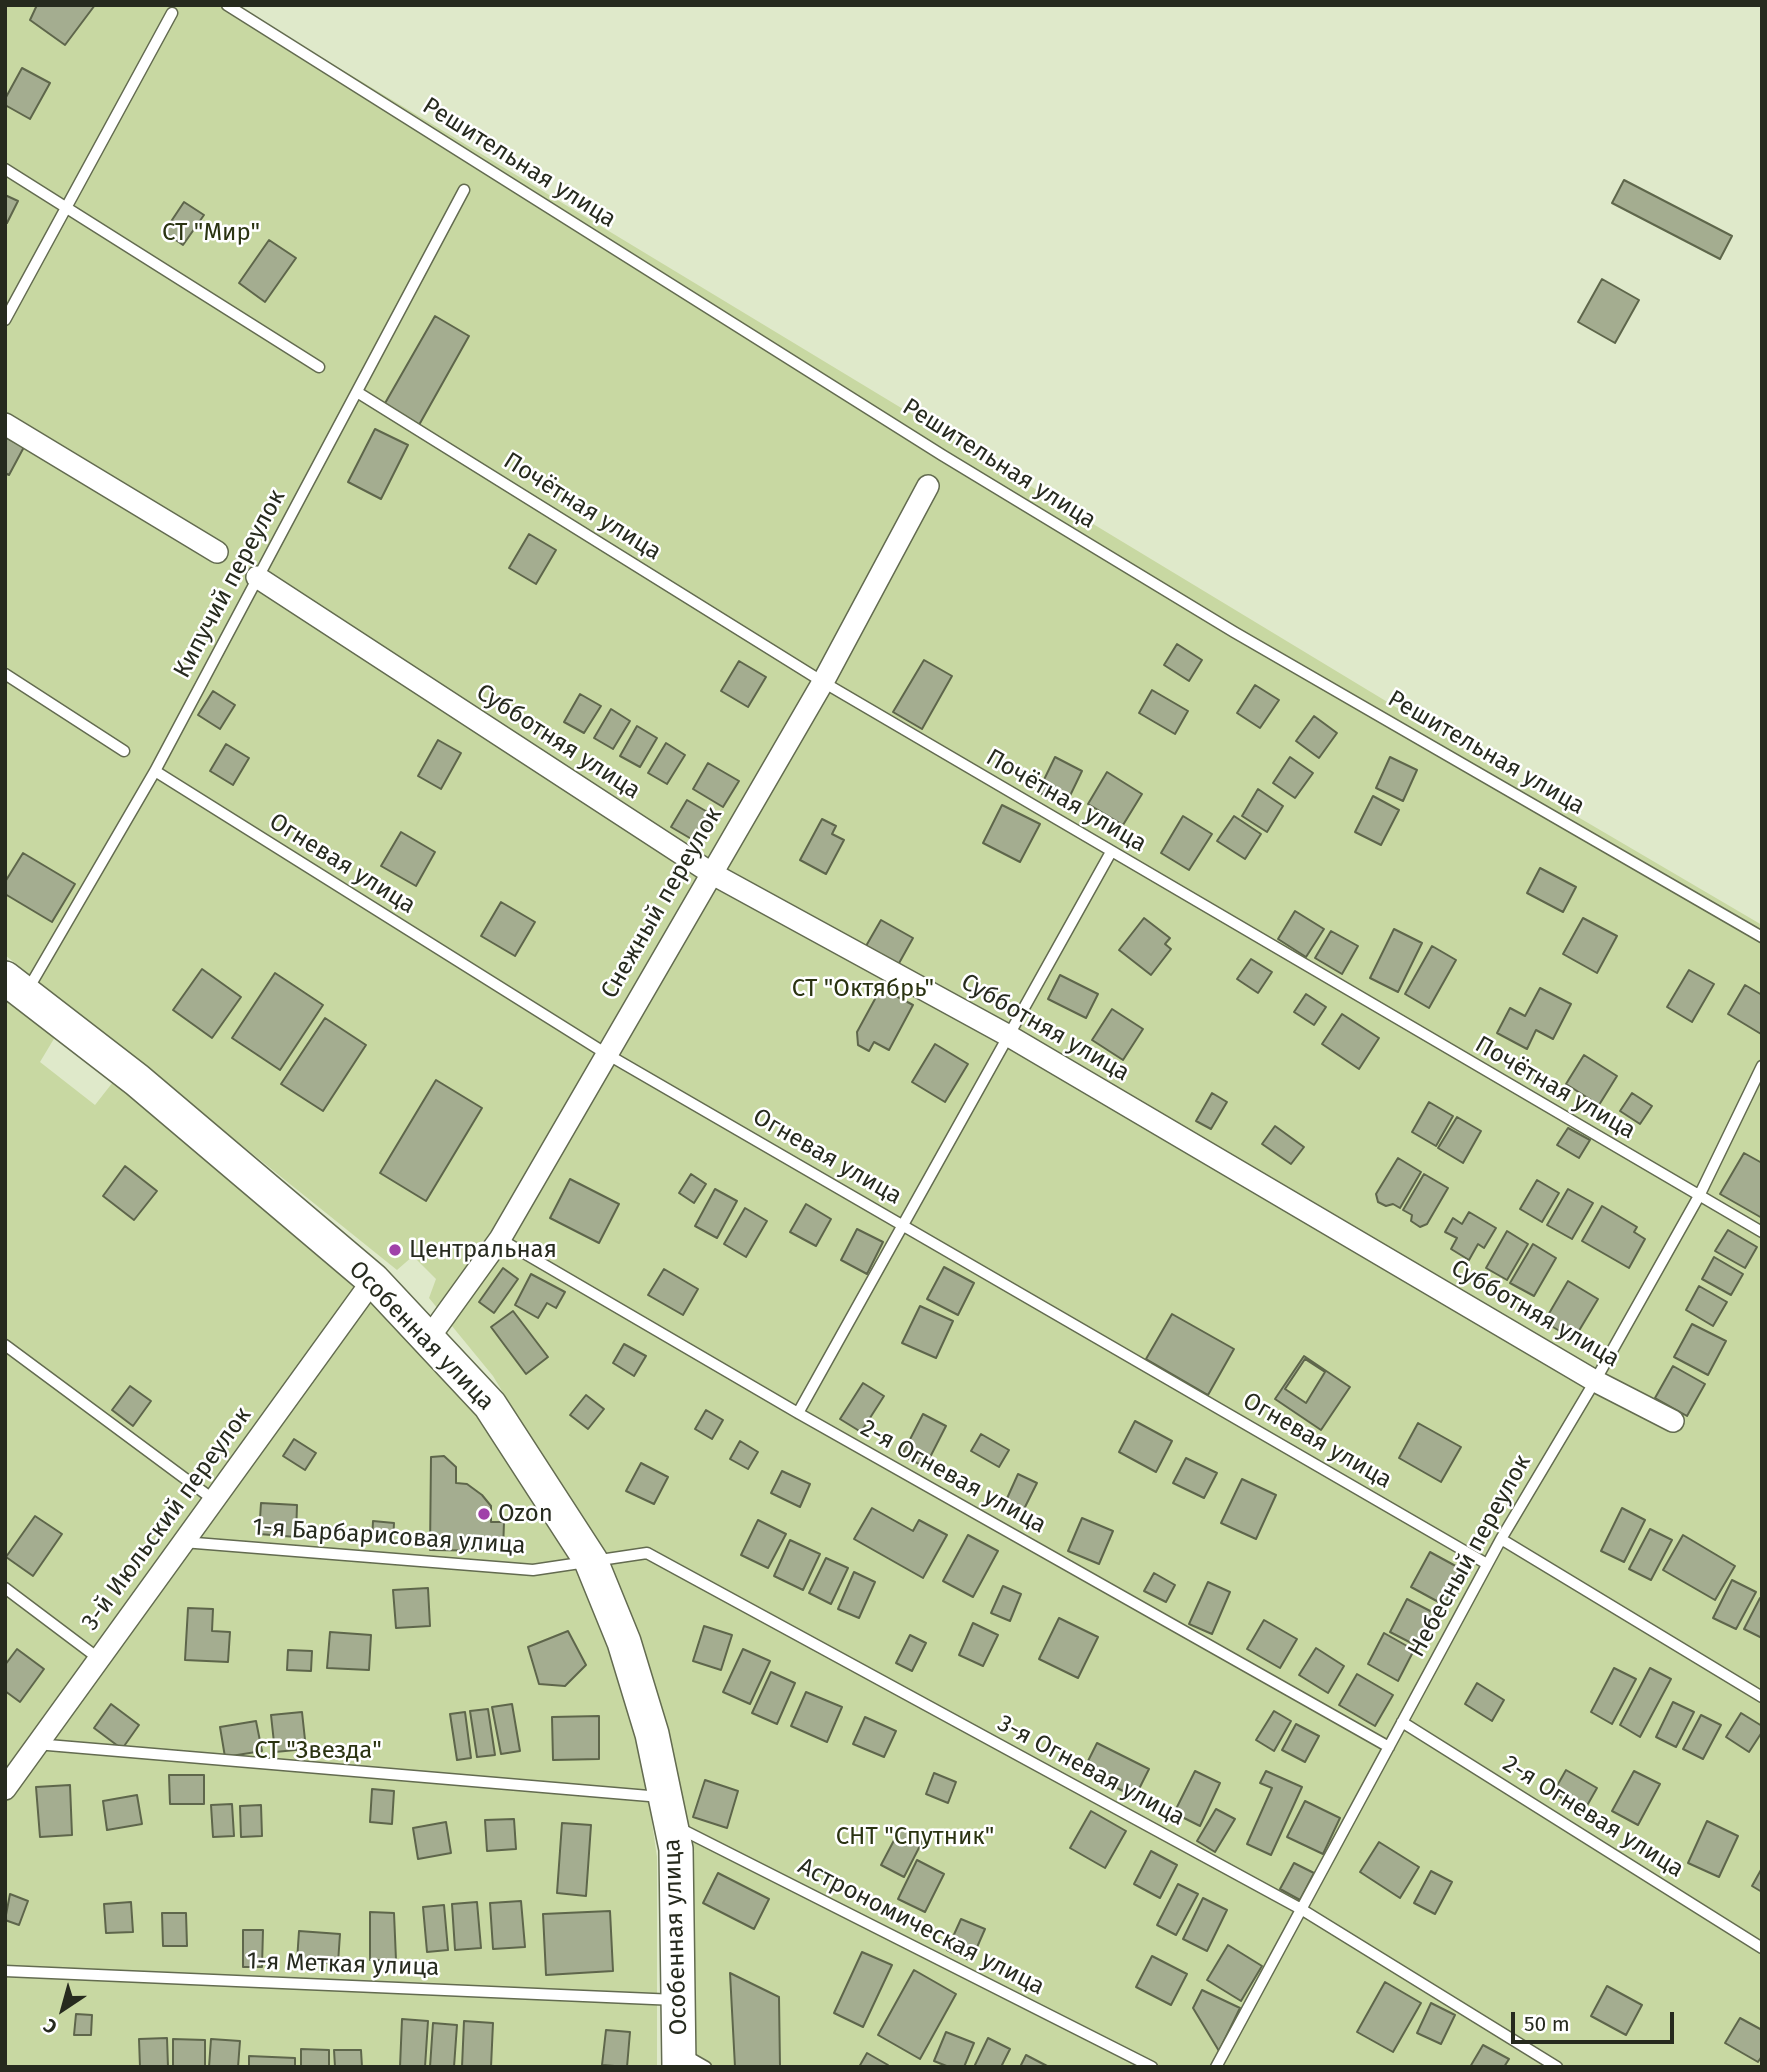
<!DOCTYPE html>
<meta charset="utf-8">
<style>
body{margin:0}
#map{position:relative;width:1767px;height:2072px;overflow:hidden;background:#dfe9ca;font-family:"Fira Sans",sans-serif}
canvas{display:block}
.frame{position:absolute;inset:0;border:7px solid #262a1e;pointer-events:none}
.north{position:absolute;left:28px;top:1974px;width:70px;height:70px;-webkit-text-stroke:5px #fff;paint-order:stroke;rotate:216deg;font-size:19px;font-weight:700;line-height:28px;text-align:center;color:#262a1e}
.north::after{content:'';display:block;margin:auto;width:24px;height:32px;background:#262a1e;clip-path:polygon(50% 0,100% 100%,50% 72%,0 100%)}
.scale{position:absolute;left:1511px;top:2012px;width:163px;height:32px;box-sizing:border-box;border:4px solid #262a1e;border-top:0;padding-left:9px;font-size:21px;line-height:24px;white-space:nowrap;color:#262a1e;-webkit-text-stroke:5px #fff;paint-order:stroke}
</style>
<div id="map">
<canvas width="1767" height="2072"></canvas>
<div class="frame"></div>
<div class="north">С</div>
<div class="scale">50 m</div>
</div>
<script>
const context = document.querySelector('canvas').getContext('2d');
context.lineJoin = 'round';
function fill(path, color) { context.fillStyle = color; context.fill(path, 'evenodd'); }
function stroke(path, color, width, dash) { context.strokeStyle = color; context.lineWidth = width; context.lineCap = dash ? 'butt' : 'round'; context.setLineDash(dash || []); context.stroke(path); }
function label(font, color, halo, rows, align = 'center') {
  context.font = font + ' "Fira Sans",sans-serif'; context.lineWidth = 5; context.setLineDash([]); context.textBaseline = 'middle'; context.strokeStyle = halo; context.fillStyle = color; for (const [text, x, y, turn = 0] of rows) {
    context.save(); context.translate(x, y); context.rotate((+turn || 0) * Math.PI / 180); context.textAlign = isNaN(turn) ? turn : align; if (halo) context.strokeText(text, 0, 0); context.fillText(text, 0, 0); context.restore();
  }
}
fill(new Path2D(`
 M5,5H235L1566,810L1762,925V2067H686L681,1849L547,1466L493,1376L429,1298L436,1279L413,1256L397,1270L5,955Z
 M5,971L64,1022L40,1062L95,1105L124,1068L381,1284L534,1483L586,1570L635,1706L657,1857V2067H5Z`), '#c8d8a2');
const building = new Path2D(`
 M37,5H95L65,45L30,20Z
 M22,68L50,83L30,119L5,105V99Z
 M1624,180L1732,236L1720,259L1612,203Z
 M5,195L18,201L7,223L5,222Z
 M184,202L204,215L183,245L164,232Z
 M269,240L296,258L265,302L239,283Z
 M1602,279L1639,300L1615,343L1578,322Z
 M435,316L469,336L419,425L384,405Z
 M375,429L408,445L381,499L348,482Z
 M5,437L24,447L9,475L5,473Z
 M529,534L556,550L536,584L509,568Z
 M1177,644L1202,660L1189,681L1164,665Z
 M924,660L952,676L922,729L893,712Z
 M739,661L766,677L748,707L721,691Z
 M1255,685L1279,700L1260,728L1237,713Z
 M1152,690L1188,711L1175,734L1139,713Z
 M213,691L235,705L220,729L198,715Z
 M580,694L601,706L584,733L564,722Z
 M611,709L630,721L613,749L594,738Z
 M1314,716L1337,733L1319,758L1296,741Z
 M637,726L657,738L640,767L620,756Z
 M438,740L461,753L441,789L418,776Z
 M666,743L685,755L667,784L648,773Z
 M226,744L249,758L233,785L210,771Z
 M1055,757L1082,771L1065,806L1038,792Z
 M1290,757L1313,773L1295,798L1273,783Z
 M1390,757L1417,770L1403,801L1376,788Z
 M708,763L739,781L723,807L693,789Z
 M1107,772L1142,794L1123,825L1088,804Z
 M1258,789L1283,806L1267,832L1242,816Z
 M1373,796L1399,810L1381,845L1355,832Z
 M687,800L716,817L700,844L671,827Z
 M1002,805L1040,824L1020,862L983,843Z
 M1183,816L1212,834L1189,870L1161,853Z
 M1234,816L1261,834L1245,859L1217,841Z
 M822,819L836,826L832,834L844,840L826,874L800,860Z
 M401,832L435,852L416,886L381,866Z
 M23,853L75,884L52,922L5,894V882Z
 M1540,868L1576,887L1563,912L1527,893Z
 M501,902L535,922L515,956L481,936Z
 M1295,911L1324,929L1306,957L1278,939Z
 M1144,918L1170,938L1165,944L1171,949L1151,975L1119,950Z
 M1583,918L1617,936L1597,973L1563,954Z
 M881,920L913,938L898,965L866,946Z
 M1394,929L1422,943L1398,992L1370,978Z
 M1331,931L1358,946L1342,974L1315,958Z
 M1432,946L1456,960L1429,1008L1405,994Z
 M1251,959L1272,972L1258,993L1237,979Z
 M202,969L241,997L212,1038L173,1010Z
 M1689,970L1714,984L1692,1022L1667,1007Z
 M275,973L323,1005L280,1070L232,1038Z
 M1060,975L1098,994L1086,1018L1048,999Z
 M1745,985L1762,995L1761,1034L1728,1014Z
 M881,988L913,1005L889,1050L874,1042L869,1051L858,1045L857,1032Z
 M1540,988L1571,1004L1553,1039L1536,1030L1527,1049L1497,1033L1510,1008L1525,1016Z
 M1306,994L1326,1007L1314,1025L1294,1012Z
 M1112,1009L1143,1029L1123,1060L1092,1040Z
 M1342,1014L1379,1038L1359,1069L1322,1044Z
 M325,1018L366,1045L323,1111L281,1084Z
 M935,1044L968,1064L945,1102L912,1082Z
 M1584,1055L1617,1076L1599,1105L1566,1084Z
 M436,1080L482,1108L426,1201L380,1173Z
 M1212,1093L1227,1102L1211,1129L1196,1121Z
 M1632,1093L1652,1106L1640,1124L1620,1111Z
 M1429,1102L1453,1116L1436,1146L1412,1132Z
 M1457,1117L1481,1131L1463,1163L1438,1148Z
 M1275,1126L1304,1147L1291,1164L1262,1144Z
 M1568,1128L1590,1140L1579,1158L1557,1145Z
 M1744,1153L1762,1163V1218L1720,1194Z
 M1398,1158L1421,1172L1400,1208L1393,1204L1386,1206L1378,1202L1376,1194Z
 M125,1166L157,1191L134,1220L103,1196Z
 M691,1174L706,1184L694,1203L679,1193Z
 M1424,1174L1448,1188L1427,1224L1420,1227L1411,1221L1412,1215L1403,1210Z
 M570,1179L619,1204L599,1243L550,1218Z
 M1537,1180L1559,1193L1542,1222L1520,1209Z
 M715,1189L737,1201L717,1238L695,1226Z
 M1568,1189L1593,1203L1572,1239L1547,1225Z
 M806,1204L831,1219L816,1246L790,1232Z
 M1602,1206L1637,1227L1634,1232L1645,1239L1629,1268L1582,1241Z
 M745,1208L767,1221L746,1257L724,1244Z
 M1469,1212L1496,1228L1484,1248L1478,1244L1469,1260L1451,1249L1457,1238L1445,1232L1453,1218L1462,1224Z
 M857,1229L883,1242L867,1274L841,1260Z
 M1728,1230L1757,1247L1745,1268L1715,1251Z
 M1507,1231L1528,1244L1507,1280L1486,1268Z
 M1533,1244L1556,1258L1534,1296L1510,1283Z
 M1714,1257L1743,1274L1731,1295L1702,1279Z
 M944,1267L974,1283L958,1315L927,1299Z
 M503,1268L518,1279L494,1313L479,1302Z
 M664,1269L698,1289L683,1315L648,1295Z
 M531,1274L565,1292L556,1308L547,1303L538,1318L515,1305Z
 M1568,1281L1598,1299L1574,1339L1544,1322Z
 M1699,1286L1727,1302L1713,1326L1686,1310Z
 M920,1306L953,1321L936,1358L902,1343Z
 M513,1311L548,1357L526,1374L491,1327Z
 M1172,1314L1234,1349L1208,1395L1146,1359Z
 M1692,1324L1726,1341L1708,1375L1674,1357Z
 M624,1344L646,1356L634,1376L613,1363Z
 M1304,1356L1350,1387L1321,1430L1275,1399Z
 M1305,1359L1325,1372L1306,1403L1285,1389Z
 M1673,1366L1705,1384L1687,1416L1655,1398Z
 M863,1383L884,1396L861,1432L840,1419Z
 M130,1386L151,1401L133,1426L112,1410Z
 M586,1395L604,1409L588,1429L570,1415Z
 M706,1410L723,1420L712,1439L695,1429Z
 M923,1414L946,1426L925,1467L902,1455Z
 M1135,1421L1172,1441L1156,1472L1119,1452Z
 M1418,1423L1461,1447L1441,1482L1399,1458Z
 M981,1434L1009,1450L999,1467L971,1451Z
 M294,1439L316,1453L305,1470L283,1456Z
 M740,1441L758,1452L748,1469L730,1459Z
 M444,1456L456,1467V1483L467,1484L482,1495L491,1506V1522H504L503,1551L430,1550L431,1457Z
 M1186,1458L1217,1473L1204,1498L1173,1483Z
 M641,1463L668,1477L654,1504L626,1491Z
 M782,1471L810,1484L800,1507L771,1493Z
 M1018,1474L1037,1483L1022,1513L1004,1505Z
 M1242,1479L1276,1495L1256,1539L1221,1523Z
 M261,1503L297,1505L296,1537L259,1534Z
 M872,1508L913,1531L919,1520L947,1535L923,1578L854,1539Z
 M1622,1508L1645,1520L1624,1562L1601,1551Z
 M35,1516L62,1534L33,1576L6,1557Z
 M1082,1518L1113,1531L1099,1564L1068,1551Z
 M758,1520L786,1534L768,1568L741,1555Z
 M373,1521L394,1523L393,1542L372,1541Z
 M1650,1529L1672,1540L1651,1580L1629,1569Z
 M968,1535L998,1551L973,1597L943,1581Z
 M1683,1535L1735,1566L1715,1600L1663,1570Z
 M790,1540L820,1554L803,1590L774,1576Z
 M1430,1552L1463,1570L1444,1605L1411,1587Z
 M826,1558L848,1568L831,1604L809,1593Z
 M854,1572L875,1582L859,1618L838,1609Z
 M1154,1573L1175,1585L1166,1602L1144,1591Z
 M1732,1580L1756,1592L1736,1629L1713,1618Z
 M1208,1582L1230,1592L1212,1634L1189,1624Z
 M1003,1586L1021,1594L1010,1621L991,1613Z
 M428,1588L430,1626L396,1628L393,1590Z
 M1760,1598L1762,1599V1638L1744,1629Z
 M1407,1599L1436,1614L1419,1647L1390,1632Z
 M188,1608L213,1609L212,1631L230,1632L228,1662L185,1660Z
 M1059,1618L1098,1637L1078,1678L1039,1659Z
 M1264,1620L1297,1639L1280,1668L1247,1649Z
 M973,1623L998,1635L983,1666L959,1655Z
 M704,1626L732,1635L721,1670L693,1661Z
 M568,1631L586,1665L565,1686L539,1684L528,1647Z
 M330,1632L371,1635L369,1670L327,1668Z
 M1384,1633L1414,1650L1398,1681L1368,1664Z
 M910,1635L926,1643L912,1671L896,1663Z
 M1316,1648L1344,1666L1328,1693L1299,1675Z
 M17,1649L44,1669L20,1702L5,1691V1665Z
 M743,1649L770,1661L750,1704L723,1692Z
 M288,1650L312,1651L311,1671L287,1670Z
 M1614,1668L1636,1679L1612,1724L1591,1712Z
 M1650,1668L1671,1679L1640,1737L1620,1725Z
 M771,1672L795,1683L777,1724L752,1713Z
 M1357,1674L1393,1695L1375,1726L1339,1705Z
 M1477,1683L1504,1700L1492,1721L1465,1704Z
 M806,1692L842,1707L827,1742L791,1726Z
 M1673,1702L1694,1712L1676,1747L1656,1737Z
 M111,1704L139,1725L122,1749L94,1728Z
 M512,1704L520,1751L501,1754L492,1707Z
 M488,1709L495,1755L477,1757L470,1711Z
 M1274,1711L1291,1721L1274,1751L1256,1740Z
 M302,1712L306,1749L275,1752L271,1715Z
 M465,1712L471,1758L457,1760L450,1714Z
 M1741,1713L1762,1726V1732L1749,1752L1726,1737Z
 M1701,1715L1721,1725L1703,1759L1683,1749Z
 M599,1716V1759L553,1760L552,1717Z
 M865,1717L896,1731L884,1757L853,1744Z
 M256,1721L262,1751L225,1757L220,1727Z
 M1296,1724L1319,1736L1305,1762L1282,1750Z
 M1097,1743L1149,1769L1135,1797L1083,1771Z
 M1566,1770L1597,1788L1584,1811L1553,1793Z
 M1195,1771L1220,1783L1200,1826L1174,1813Z
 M1266,1771L1302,1787L1271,1855L1247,1844L1272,1788L1260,1783Z
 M1634,1771L1660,1784L1638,1825L1612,1811Z
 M934,1773L956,1782L948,1803L926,1794Z
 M169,1775H204V1804H170Z
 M705,1780L738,1791L727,1828L693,1817Z
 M70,1785L72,1835L40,1837L36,1787Z
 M372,1789L394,1791L392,1824L370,1822Z
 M137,1795L142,1824L107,1830L103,1801Z
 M1305,1801L1340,1818L1323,1854L1287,1837Z
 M232,1804L234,1836L213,1837L211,1805Z
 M261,1805L262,1836L241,1837L240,1806Z
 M1216,1809L1235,1819L1215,1852L1197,1841Z
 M1091,1811L1126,1831L1105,1868L1070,1848Z
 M514,1819L516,1849L487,1851L485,1820Z
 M1707,1821L1738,1836L1719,1877L1688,1863Z
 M446,1822L451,1853L418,1859L413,1828Z
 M562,1823L591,1825L586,1896L557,1893Z
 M901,1827L924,1838L904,1877L881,1865Z
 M1379,1842L1419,1867L1400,1898L1360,1872Z
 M1151,1851L1177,1865L1160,1898L1134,1884Z
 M917,1860L944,1874L925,1912L898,1899Z
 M1294,1863L1314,1873L1300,1900L1280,1889Z
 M1762,1868V1892L1752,1886Z
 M1431,1871L1452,1882L1435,1914L1414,1903Z
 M718,1873L769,1899L754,1929L703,1903Z
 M1178,1884L1198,1894L1176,1935L1157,1925Z
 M10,1894L28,1901L19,1925L5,1920Z
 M1203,1898L1227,1910L1207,1951L1183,1939Z
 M521,1901L525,1947L493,1949L490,1903Z
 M131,1902L133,1932L106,1933L104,1904Z
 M477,1902L481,1948L455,1950L452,1904Z
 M444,1905L448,1950L427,1952L423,1907Z
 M610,1911L613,1971L546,1975L543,1914Z
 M370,1912L394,1913L396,1960H370Z
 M162,1913H186L187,1946H163Z
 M961,1919L985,1929L971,1961L947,1950Z
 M243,1930H263L262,1967H243Z
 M299,1931L340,1934L338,1963L297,1961Z
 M1228,1945L1262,1966L1241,2001L1207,1980Z
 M862,1952L892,1965L863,2027L834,2013Z
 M1152,1956L1187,1974L1171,2005L1136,1987Z
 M914,1970L956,1994L920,2059L878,2035Z
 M730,1973L779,1997L780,2067H735Z
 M1385,1982L1421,2003L1393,2052L1357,2032Z
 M1607,1986L1642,2005L1626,2035L1591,2016Z
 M1202,1990L1240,2008L1219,2051L1193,2008Z
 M1431,2003L1455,2015L1441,2044L1417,2033Z
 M76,2014L92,2015L91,2035H74Z
 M1740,2018L1762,2030V2056L1758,2062L1725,2043Z
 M402,2019L428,2021L425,2067H400Z
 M464,2021L493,2023L491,2067H462Z
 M433,2023L457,2025L454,2067H430Z
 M606,2030L630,2032L627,2067L602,2065Z
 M946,2032L974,2043L964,2067H949L934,2061Z
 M167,2038L168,2067H140L139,2039Z
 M988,2038L1010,2049L1001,2067H974Z
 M173,2039L205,2040V2067H173Z
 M211,2039L240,2041L238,2067H209Z
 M1483,2045L1509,2059L1504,2067H1470Z
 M301,2049L329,2050V2067H301Z
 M334,2050H361L362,2067H335Z
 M867,2053L888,2065L887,2067H859Z
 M1026,2055L1049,2067H1020Z
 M249,2056L295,2058V2067H249Z`);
fill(building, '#a4ad90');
stroke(building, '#5e664b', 2);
const service = new Path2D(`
 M227,5L942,455L1234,632L1762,937
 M5,169L319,367
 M5,320L172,13
 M357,392L823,682L1762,1232
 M5,674L124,751
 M155,771L605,1053L1487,1564
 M27,991L155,771L464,190
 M500,1239L798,1413L1389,1747
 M5,1345L214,1500
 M798,1413L1111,852
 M1501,1539L1762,1697
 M183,1542L533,1570L647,1553L1301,1909L1557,2067
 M5,1588L98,1658
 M1402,1722L1762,1948
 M36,1744L661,1797
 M679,1828L1152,2067
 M5,1971L676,2000
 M685,2055L706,2067
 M1216,2067L1501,1539L1595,1381L1699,1196L1762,1066`);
const minor = new Path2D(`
 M5,424L217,552
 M257,577L711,873L1009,1036L1595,1381L1673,1421
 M428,1339L500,1239L823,682L928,486
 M5,1789L373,1280`);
const primary = new Path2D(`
 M5,978L137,1080L373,1280L490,1405L591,1561L624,1642L652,1734L676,1849L679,2067`);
stroke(service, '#636b50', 13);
stroke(minor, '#636b50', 24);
stroke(primary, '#636b50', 36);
stroke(service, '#fff', 10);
stroke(minor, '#fff', 21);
stroke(primary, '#fff', 33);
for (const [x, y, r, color] of [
 [395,1250,7,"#a041a9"],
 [484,1514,7,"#a041a9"]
]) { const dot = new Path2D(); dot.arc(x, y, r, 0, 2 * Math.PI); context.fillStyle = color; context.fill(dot); stroke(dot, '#fff', 2.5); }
label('24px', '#262a1e', '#fff', [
 ["Решительная улица",519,163,32],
 ["Решительная улица",999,464,32],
 ["Почётная улица",582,507,32],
 ["Кипучий переулок",230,584,-62],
 ["Субботняя улица",558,742,33],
 ["Решительная улица",1486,753,30],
 ["Почётная улица",1066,801,30],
 ["Огневая улица",342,864,32],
 ["Снежный переулок",662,903,-60],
 ["Субботняя улица",1045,1028,30],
 ["Почётная улица",1555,1088,30],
 ["Огневая улица",827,1157,30],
 ["Субботняя улица",1535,1314,30],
 ["Особенная улица",421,1336,46],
 ["Огневая улица",1317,1441,30],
 ["2-я Огневая улица",953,1477,29],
 ["3-й Июльский переулок",167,1519,-54],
 ["1-я Барбарисовая улица",389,1537,4],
 ["Небесный переулок",1470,1556,-61],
 ["3-я Огневая улица",1091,1771,28],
 ["2-я Огневая улица",1593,1817,32],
 ["Астрономическая улица",921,1927,27],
 ["Особенная улица",676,1937,-92],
 ["1-я Меткая улица",343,1965,2]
]);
label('24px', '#2a3311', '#fff', [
 ["СТ \"Мир\"",211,233],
 ["СТ \"Октябрь\"",863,989],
 ["СТ \"Звезда\"",318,1751],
 ["СНТ \"Спутник\"",915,1837]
]);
label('24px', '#262a1e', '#fff', [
 ["Центральная",409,1250],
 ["Ozon",498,1514]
], 'left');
</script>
